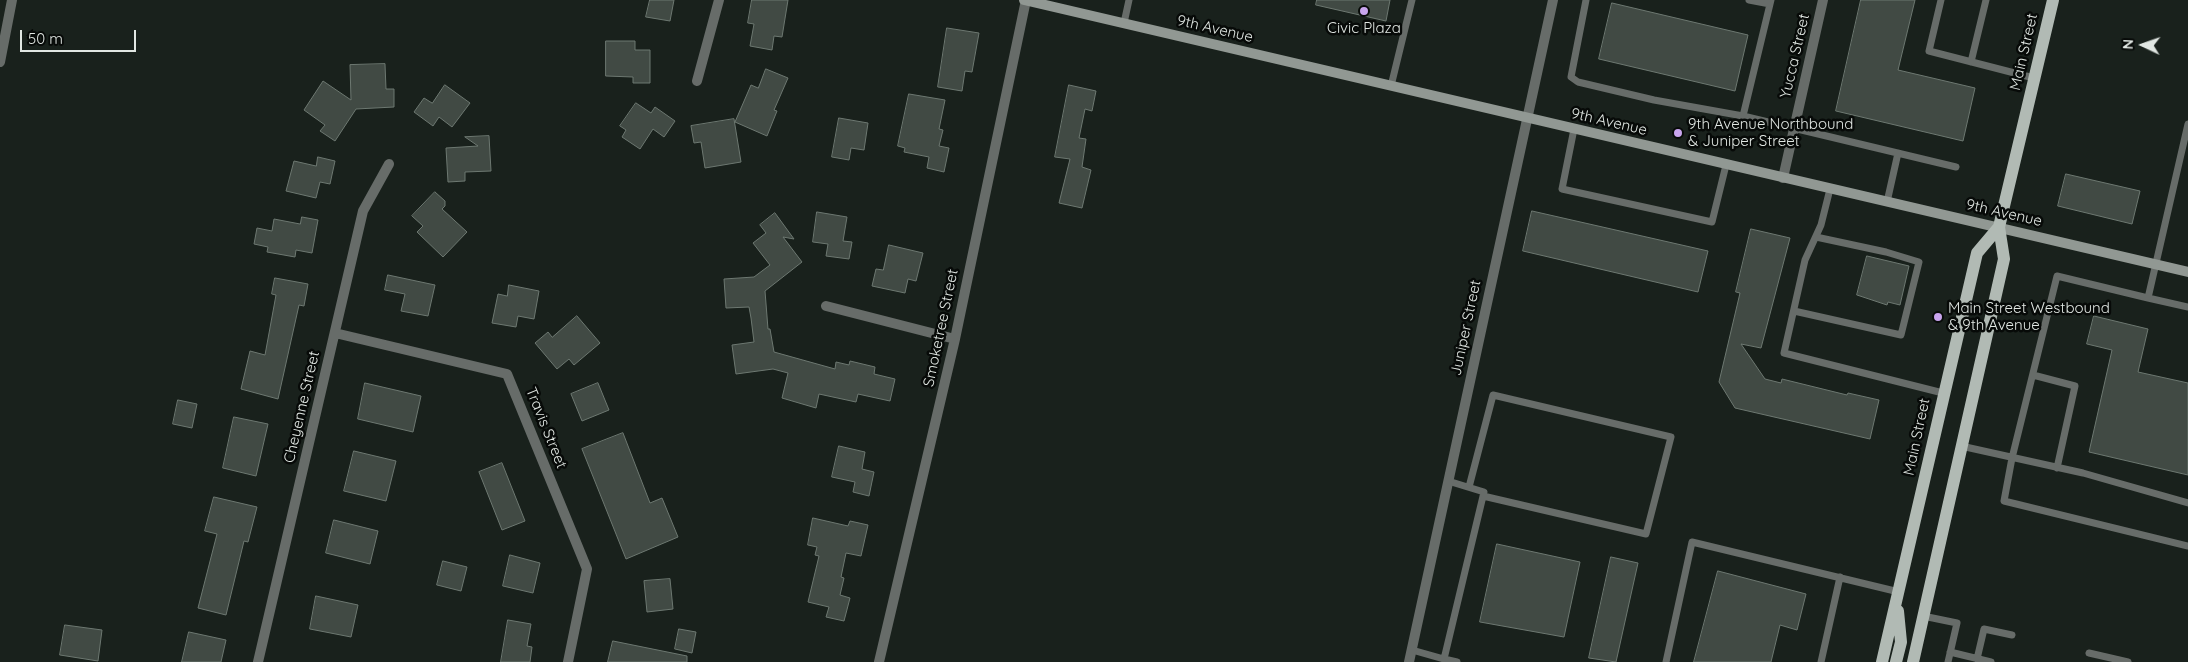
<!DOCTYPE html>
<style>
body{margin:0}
#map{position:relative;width:2188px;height:662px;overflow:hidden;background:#19211c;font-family:Quicksand,sans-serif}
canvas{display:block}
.north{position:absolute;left:2118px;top:20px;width:50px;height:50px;-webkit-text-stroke:4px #070a08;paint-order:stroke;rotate:273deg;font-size:14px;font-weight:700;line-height:20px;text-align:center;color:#e1e7e3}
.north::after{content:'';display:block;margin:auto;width:18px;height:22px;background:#e1e7e3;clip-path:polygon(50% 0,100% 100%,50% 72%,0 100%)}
.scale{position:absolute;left:20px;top:30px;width:116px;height:22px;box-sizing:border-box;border:2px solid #e1e7e3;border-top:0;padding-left:6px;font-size:15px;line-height:18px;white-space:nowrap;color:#e1e7e3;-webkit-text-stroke:4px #070a08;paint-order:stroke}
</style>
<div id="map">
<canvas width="2188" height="662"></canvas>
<div class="north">N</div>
<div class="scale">50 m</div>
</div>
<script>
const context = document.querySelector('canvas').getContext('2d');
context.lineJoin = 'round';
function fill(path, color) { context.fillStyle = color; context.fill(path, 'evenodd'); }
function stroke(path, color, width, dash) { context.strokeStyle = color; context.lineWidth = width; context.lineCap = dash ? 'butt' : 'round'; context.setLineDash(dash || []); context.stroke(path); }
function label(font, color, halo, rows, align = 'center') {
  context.font = font + ' Quicksand,sans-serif'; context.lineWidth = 5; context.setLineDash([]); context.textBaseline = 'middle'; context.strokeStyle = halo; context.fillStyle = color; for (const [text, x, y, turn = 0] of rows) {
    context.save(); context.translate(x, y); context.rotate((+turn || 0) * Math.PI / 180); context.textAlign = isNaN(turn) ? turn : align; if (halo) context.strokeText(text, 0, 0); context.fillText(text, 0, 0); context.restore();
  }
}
const building = new Path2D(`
 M650,0H674L670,21L646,17Z
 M752,0H788L782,37L774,36L772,50L750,46L754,24L748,23Z
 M1317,0H1390L1386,21L1316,5Z
 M1861,0H1915L1898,70L1975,88L1963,141L1836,111Z
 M1612,3L1748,35L1735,91L1599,59Z
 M947,28L979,33L972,72L965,71L962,91L938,87Z
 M606,41H635V50H650V83H633V77L606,76Z
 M385,64L386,89H394V107L356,109L335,141L320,131L325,125L304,110L323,81L351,100L350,65Z
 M766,69L788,78L774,110L777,111L767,136L735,122L751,85L758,88Z
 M445,85L470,103L452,127L439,117L433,126L414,112L424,98L432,103Z
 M1069,85L1096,91L1092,111L1085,109L1079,138L1086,139L1082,167L1091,170L1082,208L1059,203L1070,159L1055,157Z
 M909,94L945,100L939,129L943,130L939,146L949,148L944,172L927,168L929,157L904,152L905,148L898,146Z
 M636,103L651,113L655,107L675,121L664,137L653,129L640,149L622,137L626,130L620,126Z
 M839,118L868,123L864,150L851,148L849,160L832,157Z
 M734,119L741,162L705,168L701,142L694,143L691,126Z
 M489,136L491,171L465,172V181L448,182L446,148L478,146L465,137Z
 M318,157L335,161L330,184L320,182L316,198L286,191L294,161L316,166Z
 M2066,174L2140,191L2132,224L2058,206Z
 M435,192L445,201V206L442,209L467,232L443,257L417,232L423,226L412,216Z
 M1532,211L1708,251L1698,292L1523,251Z
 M817,212L847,217L843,241L852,242L849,259L826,256L828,244L813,242Z
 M775,213L794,239L783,237L802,262L765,291L768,329H770L774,352L835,369L836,362L849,365L850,361L875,367L874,374L895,379L890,401L858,394L856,402L819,394L816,408L782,398L788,373L773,369L736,374L732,345L754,342L751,318L749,307L726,308L724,279L754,277L770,265L753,243L766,233L760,225Z
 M302,217L318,220L312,253L296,250L295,257L267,252L268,247L254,244L257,228L272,231L274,219L300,224Z
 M1751,229L1790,238L1761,348L1741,344L1765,379L1781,383L1782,379L1847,395L1848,393L1879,400L1870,439L1735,408L1719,382L1740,293L1736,292Z
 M889,245L923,253L916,281L908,279L905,293L872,286L876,269L883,270Z
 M1867,256L1909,266L1900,305L1888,302L1887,305L1857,295Z
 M388,275L435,285L428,316L401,311L405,294L385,290Z
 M275,278L308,284L304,306L299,305L278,399L241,389L250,351L265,355L276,295L272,294Z
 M509,285L539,291L534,319L518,316L516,327L492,323L498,294L507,296Z
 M577,316L600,343L574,365L569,359L557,369L535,343L548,332L552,337Z
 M2094,316L2148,329L2138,372L2188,383V475L2089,452L2112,350L2087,344Z
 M365,383L421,396L413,432L358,419Z
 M598,383L609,410L582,421L571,394Z
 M178,400L197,404L192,428L173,424Z
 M234,417L268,424L256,476L223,468Z
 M623,433L650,503L662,498L678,537L626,559L582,449Z
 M839,446L865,452L862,469L874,472L869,496L853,492L855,482L832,477Z
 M354,451L396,461L386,501L344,491Z
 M502,463L525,521L502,530L479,472Z
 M214,497L257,507L248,542L244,541L226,615L198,608L217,534L205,531Z
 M813,518L848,526L850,521L868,525L861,556L846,553L841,577L844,578L840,595L850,598L844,621L826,617L829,607L808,602L819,556L815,555L817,547L808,545Z
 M334,520L378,531L370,564L326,553Z
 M1497,544L1580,562L1564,637L1480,622Z
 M510,555L540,563L533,593L503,586Z
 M1611,557L1638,563L1616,662L1589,658Z
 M443,561L467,567L461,591L437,585Z
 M1718,571L1806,594L1797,630L1780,625L1771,662H1694Z
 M670,579L673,609L647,612L644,581Z
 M316,596L358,605L351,637L310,629Z
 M508,620L531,624L527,646L532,647L530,662H501Z
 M65,625L102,630L98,661L60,655Z
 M679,629L696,632L692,653L675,649Z
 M189,632L226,640L221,662H182Z
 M613,641L687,656V662H608Z`);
fill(building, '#414a44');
stroke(building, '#6d7871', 1);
stroke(new Path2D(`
 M1586,0L1571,77L1578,82L1654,100L1743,116L1771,0
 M1749,0L1770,4
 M1941,0L1929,51L2034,78
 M1124,23L1129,0
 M1971,62L1986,0
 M1391,86L1412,0
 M1743,116L1956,167
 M2188,124L2148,298L2188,307
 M1574,129L1562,189L1712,222L1726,165
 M1830,189L1821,225L1805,260L1784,353L1943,393
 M1887,202L1898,153
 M2148,298L2057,276L2012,458L2004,501L2188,546
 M1794,311L1901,335L1919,262L1886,252L1816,237
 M2033,375L2075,386L2057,468
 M1961,446L2083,473L2188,503
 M1448,481L1484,492L1444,659L1457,662
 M1469,487L1493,395L1671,437L1646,534L1483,496
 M1923,616L1957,623L1948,662
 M1412,650L1444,659
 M1950,652L1991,662
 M2089,653L2128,662
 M1977,659L1984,629L2012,635
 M1666,662L1692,542L1899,592
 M1821,662L1840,577`), '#676c69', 7);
stroke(new Path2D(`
 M0,62L12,0
 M697,81L719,0
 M1783,178L1823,0
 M826,306L955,339
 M335,333L507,374L587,569L568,662
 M258,662L363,211L389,164
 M879,662L955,339L1026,0
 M1409,662L1553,0`), '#676c69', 10);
stroke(new Path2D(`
 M1024,0L2188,272`), '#919893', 10);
stroke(new Path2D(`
 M1882,662L1977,253L1999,227
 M1896,662L1901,642L1898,611
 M1913,662L2004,259L1999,227L2053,0`), '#b1bab4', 12);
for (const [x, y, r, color] of [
 [1364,11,5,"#c9a5ee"],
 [1678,133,5,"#c9a5ee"],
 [1938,317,5,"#c9a5ee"]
]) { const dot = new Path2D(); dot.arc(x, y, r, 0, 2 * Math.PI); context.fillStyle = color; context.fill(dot); stroke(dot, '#070a08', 2); }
label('15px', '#e1e7e3', '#070a08', [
 ["Civic Plaza",1364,28,"center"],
 ["9th Avenue Northbound",1688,124],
 ["& Juniper Street",1688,141],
 ["Main Street Westbound",1948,308],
 ["& 9th Avenue",1948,325]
], 'left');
label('15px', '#e1e7e3', '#070a08', [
 ["9th Avenue",1215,29,13],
 ["Main Street",2024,52,-77],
 ["Yucca Street",1795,56,-77],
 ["9th Avenue",1609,122,13],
 ["9th Avenue",2004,213,13],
 ["Smoketree Street",941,328,-78],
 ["Juniper Street",1466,328,-78],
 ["Cheyenne Street",302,407,-77],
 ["Travis Street",546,428,68],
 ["Main Street",1917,437,-78]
]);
</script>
